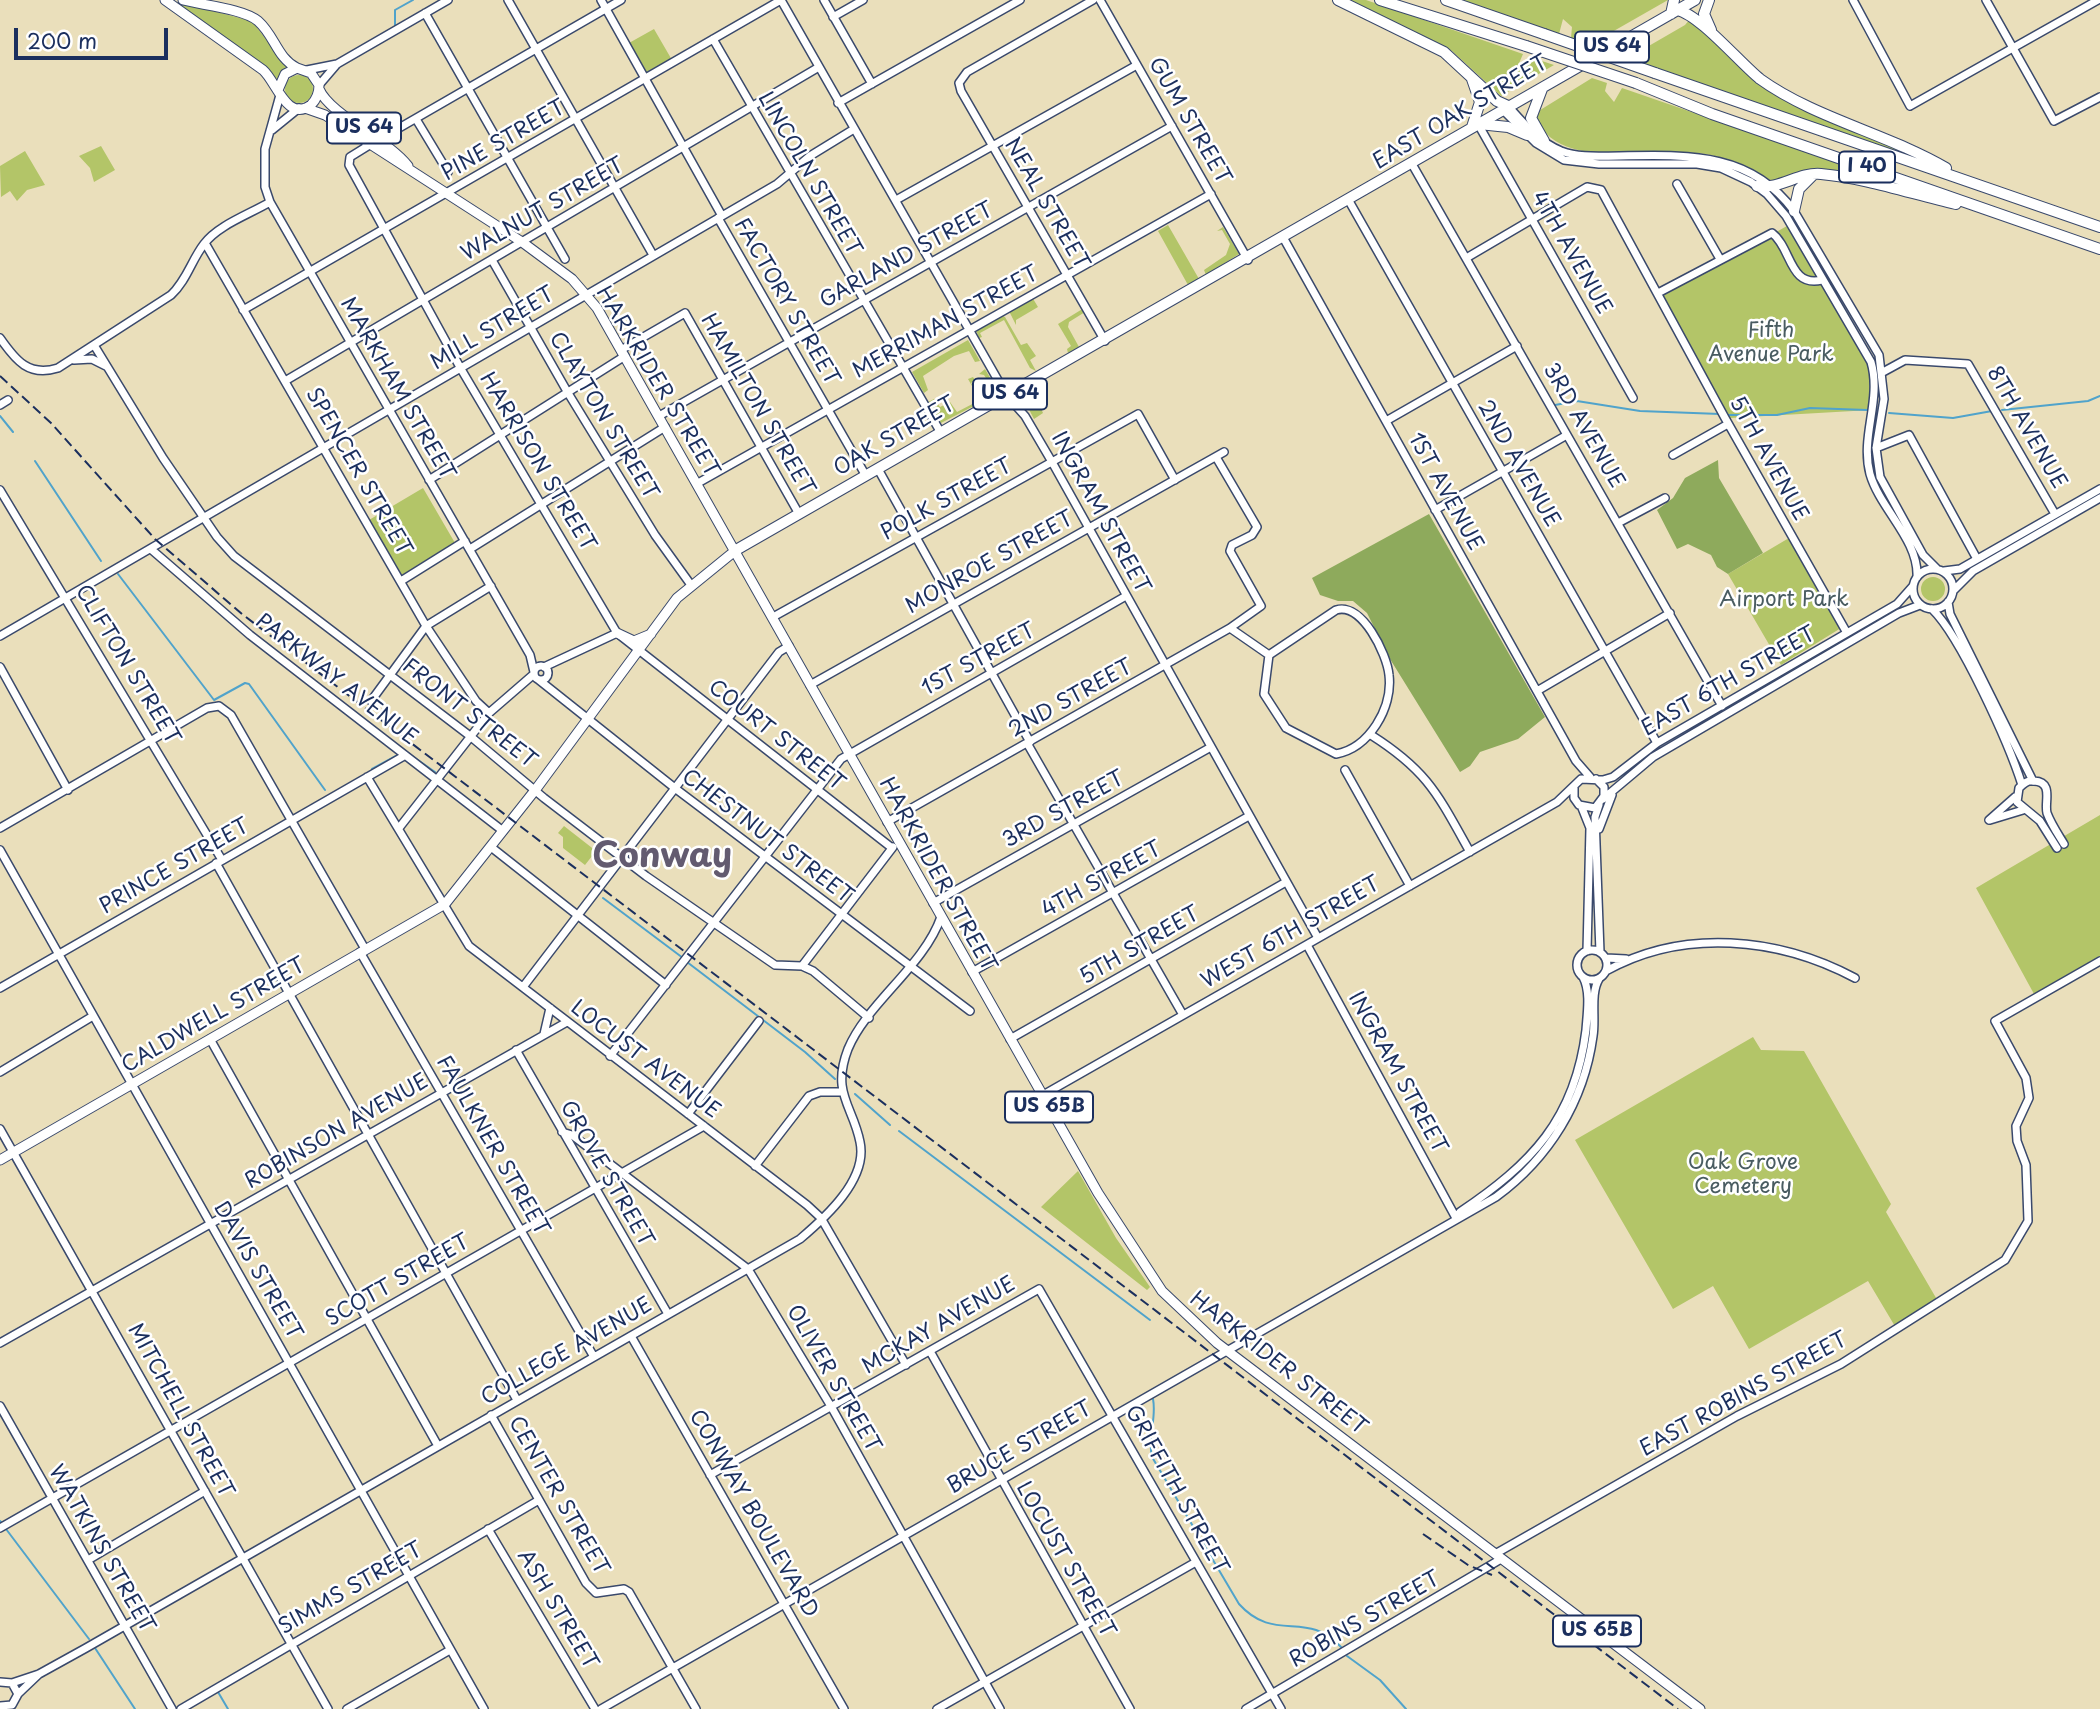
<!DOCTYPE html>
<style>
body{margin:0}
#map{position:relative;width:2100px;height:1709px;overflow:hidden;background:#eadfbb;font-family:"Playpen Sans",sans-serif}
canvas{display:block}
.scale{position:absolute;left:14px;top:28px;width:154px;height:32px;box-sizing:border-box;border:4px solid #1b2f5e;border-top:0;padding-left:9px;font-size:21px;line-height:24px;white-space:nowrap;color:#1b2f5e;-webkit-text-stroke:5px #fff;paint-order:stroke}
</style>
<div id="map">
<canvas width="2100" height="1709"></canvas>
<div class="scale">200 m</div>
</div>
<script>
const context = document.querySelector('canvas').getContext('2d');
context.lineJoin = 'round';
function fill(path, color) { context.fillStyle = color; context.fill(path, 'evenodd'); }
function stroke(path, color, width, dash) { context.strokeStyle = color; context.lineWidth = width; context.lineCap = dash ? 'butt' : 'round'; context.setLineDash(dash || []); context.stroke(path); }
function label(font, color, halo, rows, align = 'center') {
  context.font = font + ' "Playpen Sans",sans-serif'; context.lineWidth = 5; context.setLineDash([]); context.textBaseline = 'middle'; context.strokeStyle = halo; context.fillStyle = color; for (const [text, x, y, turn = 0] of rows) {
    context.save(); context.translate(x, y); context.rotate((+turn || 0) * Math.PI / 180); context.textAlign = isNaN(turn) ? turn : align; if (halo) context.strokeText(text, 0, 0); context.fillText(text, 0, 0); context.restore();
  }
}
fill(new Path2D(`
 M169,0L252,21L288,68L277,79Z
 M1341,0H1366L1523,54L1517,68L1536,59L1554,65L1501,96L1452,51Z
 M1461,0H1668L1591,44L1571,38L1572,27L1563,19L1559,34Z
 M1691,18L1753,79L1897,148L1896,151L1628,58L1685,25Z
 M654,29L672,60L646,76L629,43Z
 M285 89a14 14 0 1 1 28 0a14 14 0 1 1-28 0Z
 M1592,78L1607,83L1605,91L1614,102L1622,88L1932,195L1820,172L1775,182C1753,175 1735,160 1711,155C1656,144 1556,178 1532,111L1537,112Z
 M101,146L115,170L94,182L90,168L79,156Z
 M25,151L45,185L27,190L17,201L10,191L1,197L0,166Z
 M1168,225L1199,279L1188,285L1158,231Z
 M1787,226L1865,356L1870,372L1871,410L1730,418L1663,295Z
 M1223,227L1239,254L1206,275L1204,270L1226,255L1230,244L1222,230L1217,231Z
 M1032,297L1038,307L1016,320V325L1009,311Z
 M1084,308L1085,312L1069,322L1068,327L1079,347L1068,353L1067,349L1071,346L1058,324Z
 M1001,315L1005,317L1021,345L1027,343L1036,356L1030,360L1036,371L1030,368L1004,320L980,333L982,337L979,338L976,330Z
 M968,340L980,361L975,362L969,351L954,356L923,376L928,390L924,393L912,372Z
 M985,369L996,388L995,395L941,423L928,402L934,399L940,407L950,402L957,412L980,400L968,379L973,377L975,380L971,383L978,393L991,386L984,375L979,374Z
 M1046,385L1047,389L1036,398L1043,413L1034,419L1024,400Z
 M423,488L455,543L402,575L369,520Z
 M1789,538L1841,628L1781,665L1728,574Z
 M1921 589a12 12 0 1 1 24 0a12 12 0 1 1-24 0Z
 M2100,815V956L2034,994L1976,888Z
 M564,826L596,851L585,865L563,848V837L558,833Z
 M1753,1037L1761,1050L1804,1051L1891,1204L1886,1212L1939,1303L1896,1328L1868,1281L1749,1349L1713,1286L1673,1309L1575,1140Z
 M1078,1171L1116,1238L1150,1287L1147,1290L1041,1207Z`), '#b3c568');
fill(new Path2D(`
 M1718,460L1719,478L1763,553L1728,574L1717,567L1711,555L1688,544L1677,549L1657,510L1673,498L1685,478Z
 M1429,514L1545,717L1518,739L1480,752L1470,766L1460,772L1390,659L1367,613L1353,601H1338L1320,595L1312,578Z`), '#8eaa5c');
stroke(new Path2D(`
 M395,25V10L413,0
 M1555,405L1577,401L1640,411L1720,414
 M2002,410L2088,401L2100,396
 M1889,413L1953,418L1992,411
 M1726,415H1777L1810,408L1867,410
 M0,416L13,432
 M35,461L101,561
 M118,574L214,700L245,683L249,684L325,790
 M405,751L435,772
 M372,769L396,756
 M603,898L683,958
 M687,962L805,1052L835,1079
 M855,1094L890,1125
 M899,1131L1150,1320
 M1153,1399C1157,1419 1147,1438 1152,1457L1239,1604C1275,1644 1307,1609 1341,1647
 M0,1521L1,1522
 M6,1529L89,1639
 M95,1648L135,1709
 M1347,1656L1380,1680L1406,1709
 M218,1692L228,1709`), '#50a3cb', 2);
const minor = new Path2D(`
 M508,0L653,255
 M601,0L722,216
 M781,0L1007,396L1025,416L1052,462L1318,938
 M824,0L872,84
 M1093,0L967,72L959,83L961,91L1105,341
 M1100,0L1248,260
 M1853,0L1910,106L2098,0
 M1986,0L2054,121L2100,97
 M425,13L565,259
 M833,17L863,0
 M713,39L941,433
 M307,70L337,64
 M319,85L337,64L448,0
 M280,95L265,149V187L270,202L518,634L530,655L534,672
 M838,103L1020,0
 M1508,106C1524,124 1539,142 1561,151C1580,158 1600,156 1619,156C1686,155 1750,151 1794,211L1879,355L1884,399L1876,448L1880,477L1923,555L1937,569
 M1503,110L1536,143L1564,160L1599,164H1697L1721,168L1751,182L1767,194L1786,216L1871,362C1882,400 1860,436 1870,474C1880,509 1919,540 1917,577
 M416,119L448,172
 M1478,124L1633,398
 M272,130L299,108
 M380,139L621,0
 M371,144L350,157L349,165L461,369L617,633L892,848
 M1412,164L1722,706
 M1677,184L1720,259
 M896,200L1137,65
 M1349,201L1657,743
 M718,218L866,476
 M1284,239L1576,761L1590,777
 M205,243L426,626L476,701L489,713
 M1468,257L1587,187L1601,190L1725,418L1847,633
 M492,260L568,393L655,535L691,585
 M1658,293L1772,233C1792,248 1789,288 1822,280
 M243,310L781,0
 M0,338C16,361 29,377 58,368L171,295C187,280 191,261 204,244C218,225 250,214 270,202
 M94,345L163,458L217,537L234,556L470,736L544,798L646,876L775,965L802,966L813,971L869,1018
 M621,350L685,313L799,514
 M74,360L92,359L106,366
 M1883,372L1905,360L1968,364L2055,514
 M285,381L819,67
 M0,405L8,400
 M659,416L1172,126
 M1386,421L1517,346
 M1876,448L1909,435L1977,559
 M1673,455L1728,424
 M1216,457L1257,527L1252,535L1232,545L1230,551L1261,606L1230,628
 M878,469L1030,742
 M429,480L625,356
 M698,483L1211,194
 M0,490L222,860
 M1435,510L1567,435
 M1618,523L1665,498
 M470,549L665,427
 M152,550L250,635L503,831
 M1913 589a20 20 0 1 1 40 0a20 20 0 1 1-40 0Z
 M1944,571L1960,569L2100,489
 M401,581L465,541
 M1953,591L1973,571L2100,498
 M1948,602L1950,614L2033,781
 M1932,609C1961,637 2009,744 2022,785
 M773,617L1138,414L1175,480
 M0,636L777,184L810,156L854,129
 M534 673a7 7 0 1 1 14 0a7 7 0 1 1-14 0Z
 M0,667L68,790
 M544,667L617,633
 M539,680L676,789L970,1011
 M810,685L1224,452
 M1537,691L1670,613
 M371,701L426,626L491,586
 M1371,735C1428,771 1438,795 1470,852
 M1027,743L1183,1015
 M1345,770L1410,886
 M367,777L469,946L807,1205L821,1218L906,1365
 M1574,788V798L1579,805L1595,808L1604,796V787L1596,779
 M1603,799L1653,757L1899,613L1920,605
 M1599,805L1595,817L1600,952
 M1582,808L1590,828L1587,951
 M1989,820L2015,797
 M1990,820L2023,810
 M887,822L1230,628L1269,655L1336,610C1362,602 1387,654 1389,675C1393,708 1369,748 1336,754L1286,728L1264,694L1269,655
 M0,828L207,708L219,706L231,715L365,949
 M399,828L489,713L534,674
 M1599,829L1612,795
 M491,847L666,985
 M2057,848L2040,821L2017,802L2019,788C2023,784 2027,780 2034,781C2054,782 2044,802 2047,813C2051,824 2058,834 2064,844
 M0,850L484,1709
 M216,863L517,1400
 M933,903L1211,747
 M1307,945L1456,1218
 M1577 965a15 15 0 1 1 30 0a15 15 0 1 1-30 0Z
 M360,952L594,1357
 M1606,958L1626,959
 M802,966L893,847
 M1606,971C1683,928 1778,937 1855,978
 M972,972L1249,816
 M523,987L779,652L789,646
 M0,988L404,756
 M544,1034L550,1008
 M210,1039L438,1446
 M1010,1039L1286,882
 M516,1050L668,1314
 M610,1056L841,759L1126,596
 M0,1072L93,1016
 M1043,1095L1557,802L1581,779L1603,780L1613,777L1657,743L1897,604L1913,586
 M688,1114L759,1021
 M0,1129L328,1709
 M562,1132L572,1135L748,1269L832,1408L1000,1709
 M755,1166L809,1096L820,1092H842
 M1456,1218L1460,1212C1531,1164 1575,1120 1586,1030C1587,1014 1591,992 1583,977
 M631,1336L844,1709
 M0,1343L567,1022
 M931,1353L1130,1709
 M0,1406L172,1709
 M491,1415L586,1583L596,1593L624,1589L629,1592L696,1709
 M710,1475L1039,1289L1281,1709
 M0,1528L704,1126
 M488,1529L595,1709
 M1495,1554L1737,1416L1841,1364L2005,1260L2028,1221L2026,1165L2017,1141L2016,1126L2029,1098L2026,1078L1995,1021L2100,961
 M88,1560L205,1491
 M0,1682L12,1683L18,1694L12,1705L0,1706
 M12,1683L39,1674L86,1648L800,1239C826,1217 868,1179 860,1142C853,1106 831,1093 848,1049C867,1003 924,966 941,917
 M18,1694L39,1674
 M181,1709L539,1500
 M347,1709L450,1650
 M601,1709L1496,1197C1549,1158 1584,1102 1593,1036C1596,1018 1590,994 1599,979
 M937,1709L1196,1562
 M1246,1709L1501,1559`);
const major = new Path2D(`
 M165,0L263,70C276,81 287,123 311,105C317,99 319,93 319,85L311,73L297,68L285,74L278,90
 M183,0C202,5 244,9 258,21C275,36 277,58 297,68
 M319,89C330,115 387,139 408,166
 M305,108L325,115L522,242L572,279L597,308L1098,1193L1162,1291L1217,1343L1700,1709
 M617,633L634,641L651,634
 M0,1160L445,904L536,789L677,598L736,550`);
const highway = new Path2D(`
 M1338,0L1444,52L1497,101L1508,106
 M1380,0L1526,46
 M1446,0L1544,34
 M1709,0L1704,14L1711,30
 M1677,10C1699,14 1740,63 1760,79C1814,118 1888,134 1946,168
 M1671,14L1674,0
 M1655,73L2100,227
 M1636,83L1712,114L2100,249
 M1542,89L1531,118L1544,141
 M1479,124L1508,127L1527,135
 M1472,127L1480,102L1472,79
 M1757,186C1780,190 1798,172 1821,174C1866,178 1912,194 1956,204
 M1794,211L1799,189L1812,176
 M736,550C1057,368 1376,184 1695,0`);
stroke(minor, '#3a496c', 10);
stroke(major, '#3a496c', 11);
stroke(highway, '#3a496c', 12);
stroke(minor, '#fff', 7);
stroke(major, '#fff', 9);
stroke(highway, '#fff', 10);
stroke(new Path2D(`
 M0,376L51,423L155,539L242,614L1678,1709
 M1423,1534L1468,1565L1492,1575`), '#1b2f5e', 2, [10, 5]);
const highwayBridge = new Path2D(`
 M1544,34L1655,73
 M1526,46L1636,83`);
stroke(highwayBridge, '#3a496c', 12, []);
stroke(highwayBridge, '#fff', 10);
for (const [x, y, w] of [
 [1612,47,74],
 [364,128,74],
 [1867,167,56],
 [1010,394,74],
 [1049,1107,88],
 [1597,1631,88]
]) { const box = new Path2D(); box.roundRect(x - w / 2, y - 15.5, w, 31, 5); context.fillStyle = '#fff'; context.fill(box); stroke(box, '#1b2f5e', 2); }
label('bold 19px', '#1b2f5e', null, [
 ["US 64",1612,47],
 ["US 64",364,128],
 ["I 40",1867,167],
 ["US 64",1010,394],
 ["US 65B",1049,1107],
 ["US 65B",1597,1631]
]);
label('21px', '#1b2f5e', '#fff', [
 ["EAST OAK STREET",1461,113,-31],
 ["GUM STREET",1189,121,60],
 ["PINE STREET",504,141,-30],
 ["LINCOLN STREET",809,174,60],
 ["NEAL STREET",1046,204,60],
 ["WALNUT STREET",543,210,-30],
 ["4TH AVENUE",1571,253,60],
 ["GARLAND STREET",907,256,-29],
 ["FACTORY STREET",786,302,60],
 ["MERRIMAN STREET",946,323,-29],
 ["MILL STREET",493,329,-31],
 ["HARKRIDER STREET",657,382,59],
 ["MARKHAM STREET",397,389,60],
 ["HAMILTON STREET",757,405,60],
 ["CLAYTON STREET",603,416,59],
 ["3RD AVENUE",1583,426,60],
 ["8TH AVENUE",2026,428,60],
 ["OAK STREET",895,437,-30],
 ["5TH AVENUE",1768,459,61],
 ["HARRISON STREET",537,462,59],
 ["2ND AVENUE",1518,464,60],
 ["SPENCER STREET",358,472,60],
 ["1ST AVENUE",1445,492,61],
 ["POLK STREET",947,500,-29],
 ["INGRAM STREET",1100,513,61],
 ["MONROE STREET",990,563,-29],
 ["1ST STREET",979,660,-29],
 ["CLIFTON STREET",127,665,59],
 ["PARKWAY AVENUE",336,680,38],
 ["EAST 6TH STREET",1729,682,-30],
 ["2ND STREET",1071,699,-29],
 ["FRONT STREET",469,714,38],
 ["COURT STREET",776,736,38],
 ["3RD STREET",1064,810,-29],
 ["CHESTNUT STREET",767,837,37],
 ["PRINCE STREET",175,867,-30],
 ["HARKRIDER STREET",937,875,61],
 ["4TH STREET",1102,880,-29],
 ["WEST 6TH STREET",1291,933,-30],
 ["5TH STREET",1140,946,-30],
 ["CALDWELL STREET",214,1016,-30],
 ["LOCUST AVENUE",645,1060,37],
 ["INGRAM STREET",1397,1073,61],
 ["ROBINSON AVENUE",337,1132,-30],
 ["FAULKNER STREET",492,1146,60],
 ["GROVE STREET",606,1174,60],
 ["DAVIS STREET",257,1271,60],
 ["SCOTT STREET",398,1281,-30],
 ["MCKAY AVENUE",939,1326,-30],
 ["COLLEGE AVENUE",567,1352,-30],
 ["HARKRIDER STREET",1278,1364,38],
 ["OLIVER STREET",833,1379,60],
 ["EAST ROBINS STREET",1744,1395,-29],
 ["MITCHELL STREET",180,1411,61],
 ["BRUCE STREET",1020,1448,-30],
 ["GRIFFITH STREET",1176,1490,61],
 ["CENTER STREET",558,1496,60],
 ["CONWAY BOULEVARD",753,1514,60],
 ["WATKINS STREET",101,1549,60],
 ["LOCUST STREET",1065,1560,60],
 ["SIMMS STREET",351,1589,-30],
 ["ASH STREET",557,1610,59],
 ["ROBINS STREET",1365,1620,-30]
]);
label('21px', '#495c61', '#fff', [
 ["Fifth",1771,331],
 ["Avenue Park",1771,355],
 ["Airport Park",1784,600],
 ["Oak Grove",1743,1163],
 ["Cemetery",1743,1187]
]);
label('bold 35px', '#635b70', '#fff', [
 ["Conway",662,857]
]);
</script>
